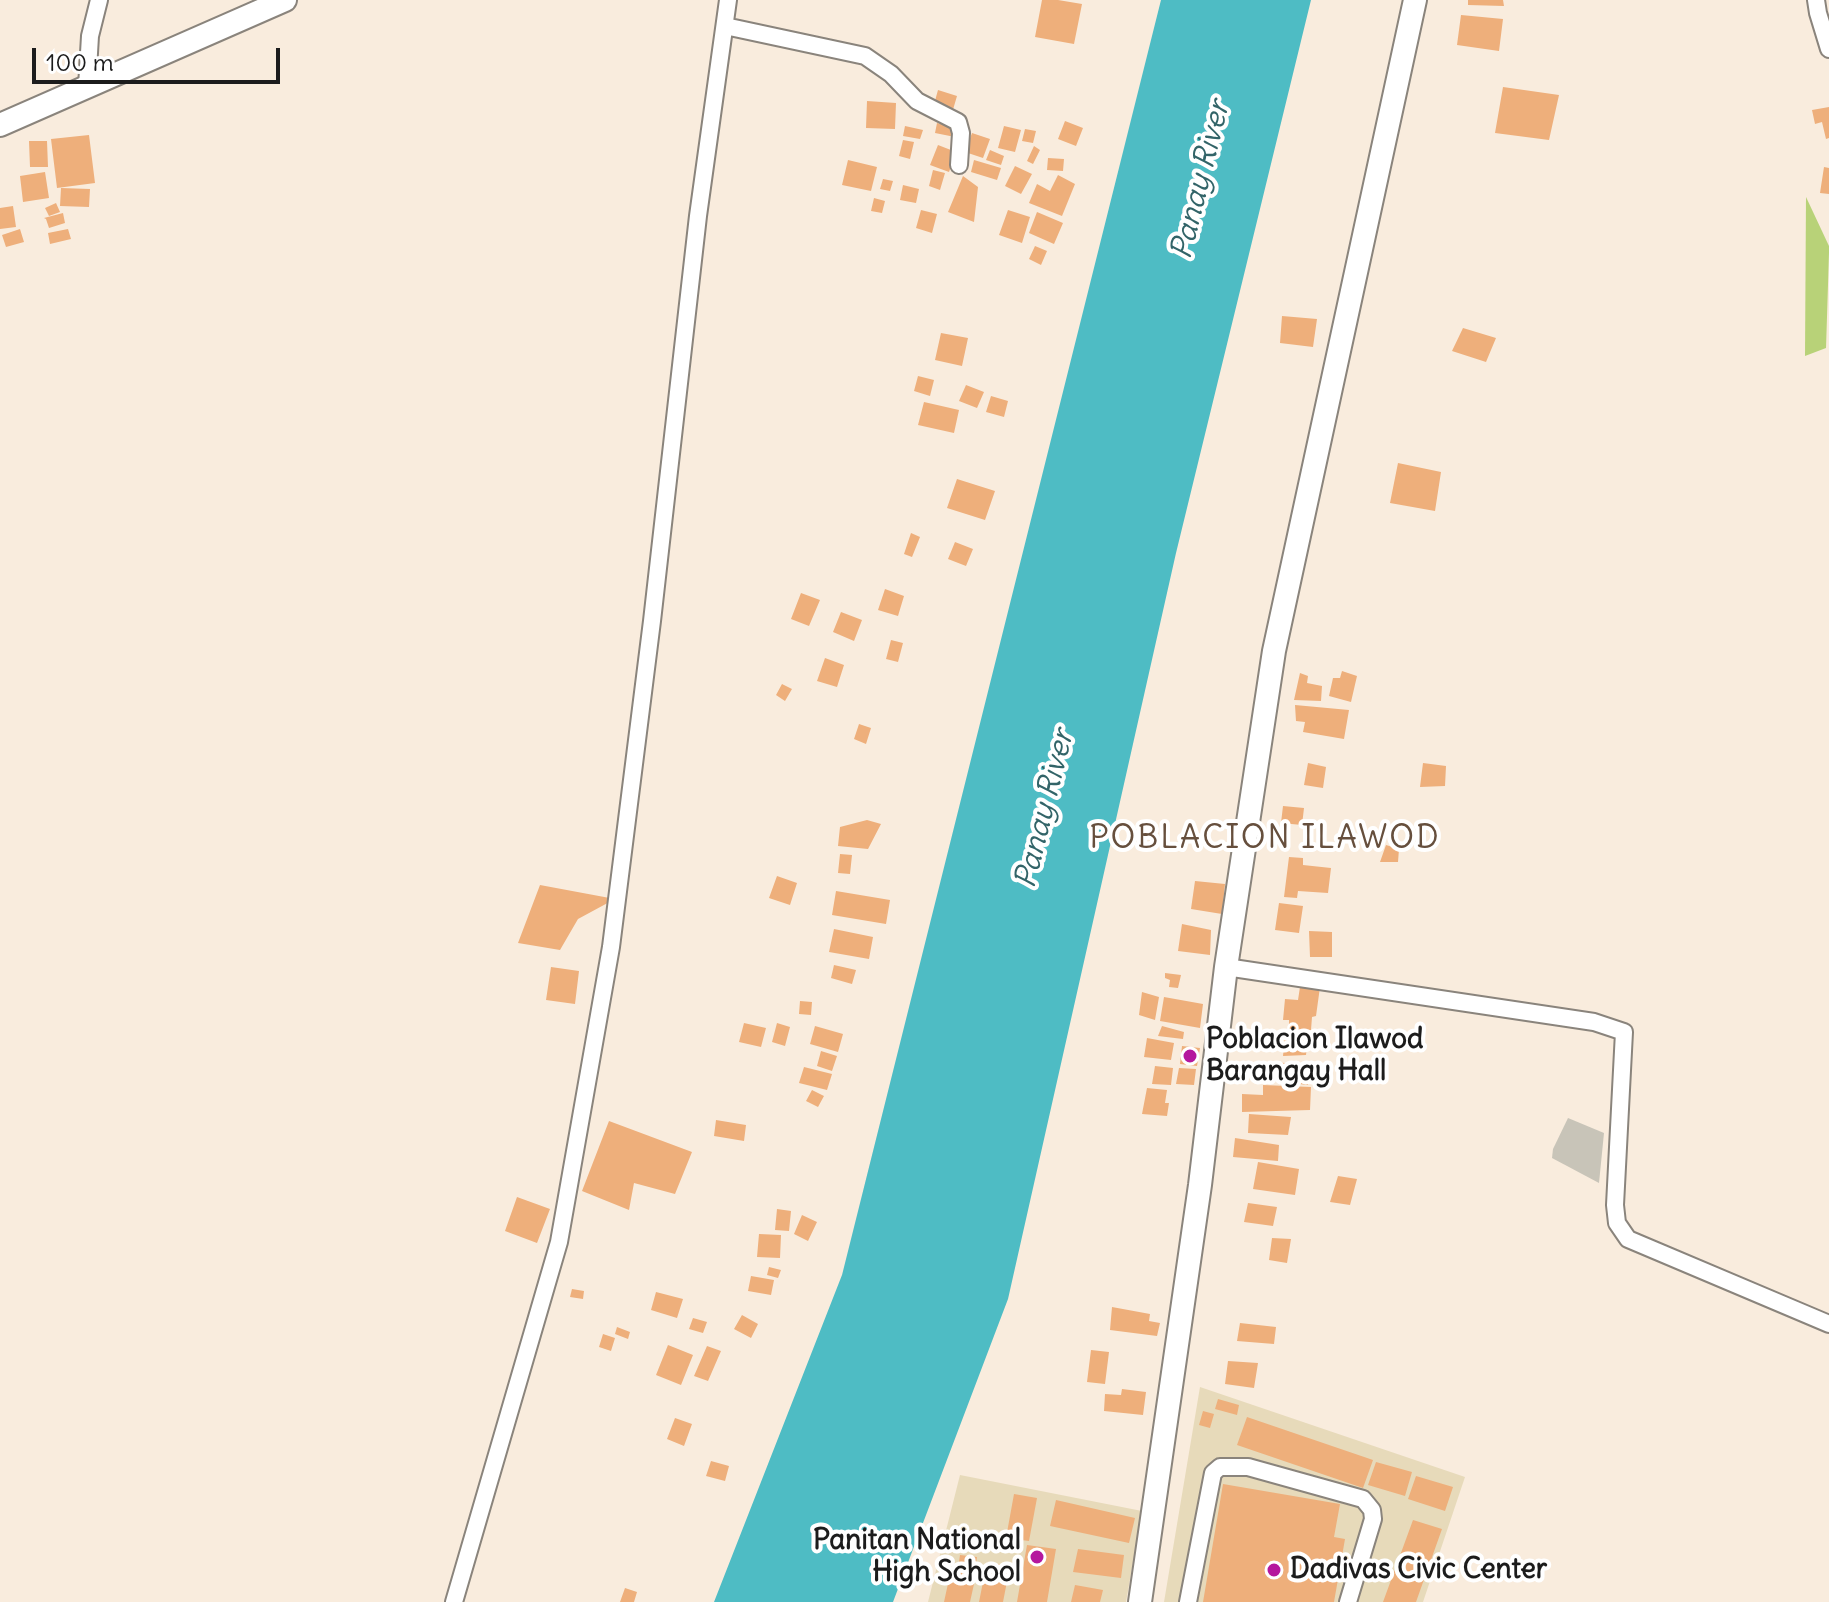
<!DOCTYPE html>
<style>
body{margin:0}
#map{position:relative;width:1829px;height:1602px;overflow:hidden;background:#f9ecdd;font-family:Delius,sans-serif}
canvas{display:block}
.scale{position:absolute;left:32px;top:48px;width:248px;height:36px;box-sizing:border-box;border:4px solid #1c1c1c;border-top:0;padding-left:10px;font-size:24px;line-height:28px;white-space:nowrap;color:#1c1c1c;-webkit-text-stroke:6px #fff;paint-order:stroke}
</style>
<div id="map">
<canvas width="1829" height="1602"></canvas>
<div class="scale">100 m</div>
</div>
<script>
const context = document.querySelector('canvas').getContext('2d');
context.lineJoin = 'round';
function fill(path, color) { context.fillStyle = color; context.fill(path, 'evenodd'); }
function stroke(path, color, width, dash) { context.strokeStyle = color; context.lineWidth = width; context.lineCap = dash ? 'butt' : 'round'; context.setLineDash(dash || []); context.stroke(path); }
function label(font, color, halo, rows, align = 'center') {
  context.font = font + ' Delius,sans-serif'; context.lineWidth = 8; context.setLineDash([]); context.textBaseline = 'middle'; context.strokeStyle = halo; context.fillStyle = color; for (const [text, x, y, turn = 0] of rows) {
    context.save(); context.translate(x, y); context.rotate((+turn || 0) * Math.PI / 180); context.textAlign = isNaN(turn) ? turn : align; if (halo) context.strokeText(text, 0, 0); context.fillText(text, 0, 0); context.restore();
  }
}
fill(new Path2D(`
 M1200,1387L1465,1477L1423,1602H1164Z
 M960,1475L1142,1511L1126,1602H928Z`), '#e7daba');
fill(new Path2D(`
 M1568,1118L1604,1133L1599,1183L1552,1158L1553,1149Z`), '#c8c4b8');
fill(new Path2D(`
 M1806,197L1829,246V252L1826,348L1805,356Z`), '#b8d278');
fill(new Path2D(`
 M1161,0H1311L1176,553L1008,1299L893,1602H714L842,1275Z`), '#4ebcc4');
fill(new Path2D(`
 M1042,0H1058L1082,4L1074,44L1035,37Z
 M1468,0H1503L1504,6L1468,5Z
 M1461,15L1503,19L1499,51L1457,45Z
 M1503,87L1559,95L1549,140L1495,133Z
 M938,90L957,96L952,113L933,108Z
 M867,101L896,103L895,129L866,128Z
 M1829,107V138L1826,139L1822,122L1815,124L1812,110Z
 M1065,121L1083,128L1076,146L1058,139Z
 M937,123L957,128L955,137L935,133Z
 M905,126L923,130L920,139L903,136Z
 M1004,126L1021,130L1015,152L998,148Z
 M1025,129L1036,131L1033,143L1022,141Z
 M972,133L990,139L983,158L965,152Z
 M89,135L95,183L57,188L51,139Z
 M903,140L914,142L910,159L899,156Z
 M29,141H47L48,167H30Z
 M938,145L956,152L949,172L930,165Z
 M1034,146L1040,150L1033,164L1027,161Z
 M990,150L1004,156L1001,165L986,160Z
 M1048,158L1064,159L1063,171L1047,170Z
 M848,160L877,167L871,191L842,185Z
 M974,160L1001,168L997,180L971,172Z
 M1015,166L1032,174L1021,194L1005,186Z
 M1824,167L1829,168V194L1820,193Z
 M933,170L945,173L940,190L929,186Z
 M45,172L49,198L23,202L20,176Z
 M1058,175L1075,184L1062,216L1029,203L1037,184L1050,191Z
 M963,176L978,187L974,222L948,212Z
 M883,179L893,181L890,191L880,189Z
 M903,185L919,189L916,203L900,200Z
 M61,188L90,189L89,207L60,206Z
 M874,198L885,201L882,213L871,211Z
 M56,203L60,212L49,216L45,208Z
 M13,206L16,227L0,229V208Z
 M921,210L937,214L932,233L916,228Z
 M1008,210L1030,217L1022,243L999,235Z
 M1037,212L1063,223L1054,244L1029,233Z
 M63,213L65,223L49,228L46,219L44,218Z
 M20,229L24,242L6,247L2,235Z
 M68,229L71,239L50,244L48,233Z
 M1035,246L1047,251L1041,265L1029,259Z
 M1282,316L1317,319L1313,347L1280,343Z
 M1463,328L1496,338L1486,362L1452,351Z
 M941,333L968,338L962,366L935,360Z
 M918,376L934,380L930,396L914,391Z
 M966,385L984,392L977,408L959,401Z
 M991,396L1008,401L1004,417L986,412Z
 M924,402L959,410L954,433L918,425Z
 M1398,463L1441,472L1435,511L1390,503Z
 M957,479L995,491L985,520L947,508Z
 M911,533L920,537L912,557L904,554Z
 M955,542L973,549L966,566L948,559Z
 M885,589L904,596L898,616L878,610Z
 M801,593L820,600L809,626L791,619Z
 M841,612L862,620L854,641L833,632Z
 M891,640L903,643L898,662L886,659Z
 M825,658L844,665L837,687L817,681Z
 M1342,671L1357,676L1351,702L1329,696L1333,678H1340Z
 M1300,673L1308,676L1307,683L1322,686L1321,701L1294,700Z
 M782,684L792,689L785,701L776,695Z
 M1295,705L1349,710L1344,739L1303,732L1305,722L1296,721Z
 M859,724L871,728L866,744L854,739Z
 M1308,763L1326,767L1323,788L1304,785Z
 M1423,763L1446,766L1445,786L1420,787Z
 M1283,806L1304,808L1302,825L1281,823Z
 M867,820L881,824L868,849L838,846L840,827Z
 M1386,845L1399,849L1398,862H1380Z
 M840,854L852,855L850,874L838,873Z
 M1289,857L1303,858V865L1331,868L1328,893L1298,891L1297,898L1284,897Z
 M777,876L797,883L790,905L769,898Z
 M1195,881L1225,884L1222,914L1191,909Z
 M540,885L615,899L578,919L560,950L518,943Z
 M836,891L890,900L886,924L832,915Z
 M1279,903L1303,906L1299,933L1275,930Z
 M1182,924L1211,930L1210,955L1178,951Z
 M834,929L873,937L869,959L829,952Z
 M1309,931L1332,932V957H1310Z
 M834,965L856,970L852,984L831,978Z
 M551,967L579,971L575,1004L546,1000Z
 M1165,973L1181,975L1178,988L1169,987L1170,980L1165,978Z
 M1300,987H1320L1316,1016L1312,1017L1311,1030L1289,1029V1020H1283L1285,999L1298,1000Z
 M1142,992L1159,997L1155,1020L1139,1015Z
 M1164,997L1203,1004L1200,1028L1160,1021Z
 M800,1001L812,1002L811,1015L799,1014Z
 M744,1023L766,1028L761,1047L739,1042Z
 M777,1023L790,1027L785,1046L772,1042Z
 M815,1026L843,1034L838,1052L810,1044Z
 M1162,1026L1184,1032L1183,1039L1158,1036Z
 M1285,1036L1308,1037L1306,1055L1283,1056Z
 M1147,1038L1174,1043L1171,1060L1144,1057Z
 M1182,1046L1200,1048L1197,1066L1180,1064Z
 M821,1051L837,1056L832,1071L817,1066Z
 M1273,1062L1285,1063L1284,1080L1271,1079Z
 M1155,1066L1173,1068L1171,1085L1152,1084Z
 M804,1067L832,1074L827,1090L799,1083Z
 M1179,1068L1196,1069L1194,1085L1176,1084Z
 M1291,1068H1310L1308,1085L1290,1083Z
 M1263,1085L1311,1087L1310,1110L1242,1112V1094L1263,1095Z
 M1147,1088L1167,1090L1165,1103H1169L1167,1116L1142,1114Z
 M812,1090L824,1096L818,1107L806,1101Z
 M1249,1114L1291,1117L1288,1135L1248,1133Z
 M716,1120L746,1125L744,1141L714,1136Z
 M609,1121L692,1152L675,1194L634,1183L629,1210L582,1191Z
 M1235,1138L1279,1145L1278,1161L1233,1157Z
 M1258,1162L1299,1169L1295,1195L1253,1189Z
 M1338,1176L1357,1179L1350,1205L1330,1202Z
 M517,1197L550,1209L537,1243L505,1231Z
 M1248,1203L1277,1207L1273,1226L1244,1222Z
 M777,1209L791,1211L789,1231L775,1230Z
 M802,1215L817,1222L808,1241L794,1234Z
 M759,1234L781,1235L780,1258L757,1257Z
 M1272,1238L1291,1239L1287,1263L1269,1260Z
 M769,1267L781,1270L778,1278L767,1275Z
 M751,1276L774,1280L771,1295L748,1291Z
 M572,1289L584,1291L583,1299L570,1297Z
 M656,1292L683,1299L677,1318L651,1310Z
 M1112,1307L1150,1314L1149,1321L1160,1323L1157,1336L1110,1330Z
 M742,1315L758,1324L751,1338L734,1329Z
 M693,1318L707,1322L703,1333L689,1329Z
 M1240,1323L1276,1327L1274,1344L1237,1341Z
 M617,1327L630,1332L628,1339L615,1334Z
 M603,1334L615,1338L611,1351L599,1347Z
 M668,1345L693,1355L681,1385L656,1375Z
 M707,1346L721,1351L708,1381L694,1376Z
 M1091,1350L1109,1352L1105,1384L1087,1382Z
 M1228,1361L1258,1363L1254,1388L1225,1384Z
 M1122,1389L1146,1392L1143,1415L1104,1411L1105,1394L1121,1395Z
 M1218,1399L1239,1405L1237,1415L1215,1409Z
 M1203,1411L1214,1414L1210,1428L1199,1425Z
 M1247,1417L1373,1460L1363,1488L1237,1445Z
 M675,1418L692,1424L684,1446L667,1439Z
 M711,1461L729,1466L725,1481L706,1476Z
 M1376,1462L1412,1472L1405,1496L1368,1485Z
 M1416,1476L1453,1487L1445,1511L1408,1499Z
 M1223,1484L1340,1504L1334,1537L1345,1539L1334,1602H1203Z
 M1014,1494L1037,1498L1029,1541L1006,1538Z
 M1056,1500L1135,1518L1129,1543L1050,1526Z
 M1413,1520L1442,1529L1416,1602H1383Z
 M1027,1545L1056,1549L1047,1602H1017Z
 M1078,1549L1124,1555L1121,1578L1073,1572Z
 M960,1555L977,1557L974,1578L957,1576Z
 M987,1562L1010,1566L1003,1602H979Z
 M949,1579L974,1584L970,1602H944Z
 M1075,1585L1103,1590L1100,1602H1071Z
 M625,1588L637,1592L634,1602H620Z`), '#eeaf7b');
const minor = new Path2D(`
 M1816,0L1818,13L1829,49
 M725,26L865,56L891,74L917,101L958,122L961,133L959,165
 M87,87L90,36L99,0
 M1226,967L1594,1022L1624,1032L1615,1205L1617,1223L1628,1239L1829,1324
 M454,1602L559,1242L611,947L652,621L698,216L728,0
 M1188,1602L1213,1473L1220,1467H1248L1363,1499L1372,1510L1373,1519L1348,1602`);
const major = new Path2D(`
 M0,125L285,0
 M1140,1602L1200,1185L1226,967L1274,651L1415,0`);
stroke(minor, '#8a847c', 20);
stroke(major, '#8a847c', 26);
stroke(minor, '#fff', 16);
stroke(major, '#fff', 22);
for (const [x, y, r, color] of [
 [1190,1056,8,"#b5179e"],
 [1037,1557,8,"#b5179e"],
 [1274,1570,8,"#b5179e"]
]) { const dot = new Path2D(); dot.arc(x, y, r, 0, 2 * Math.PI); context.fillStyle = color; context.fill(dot); stroke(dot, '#fff', 3); }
label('bold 28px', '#1c1c1c', '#fff', [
 ["Poblacion Ilawod",1206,1040],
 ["Barangay Hall",1206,1072],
 ["Panitan National",1021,1541,"right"],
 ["High School",1021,1573,"right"],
 ["Dadivas Civic Center",1290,1570]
], 'left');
label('italic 30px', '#326468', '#fff', [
 ["Panay River",1201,180,-76],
 ["Panay River",1045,809,-76]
]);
context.letterSpacing = '2px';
label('32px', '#664f3d', '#fff', [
 ["POBLACION ILAWOD",1265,839]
]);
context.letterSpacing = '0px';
</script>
